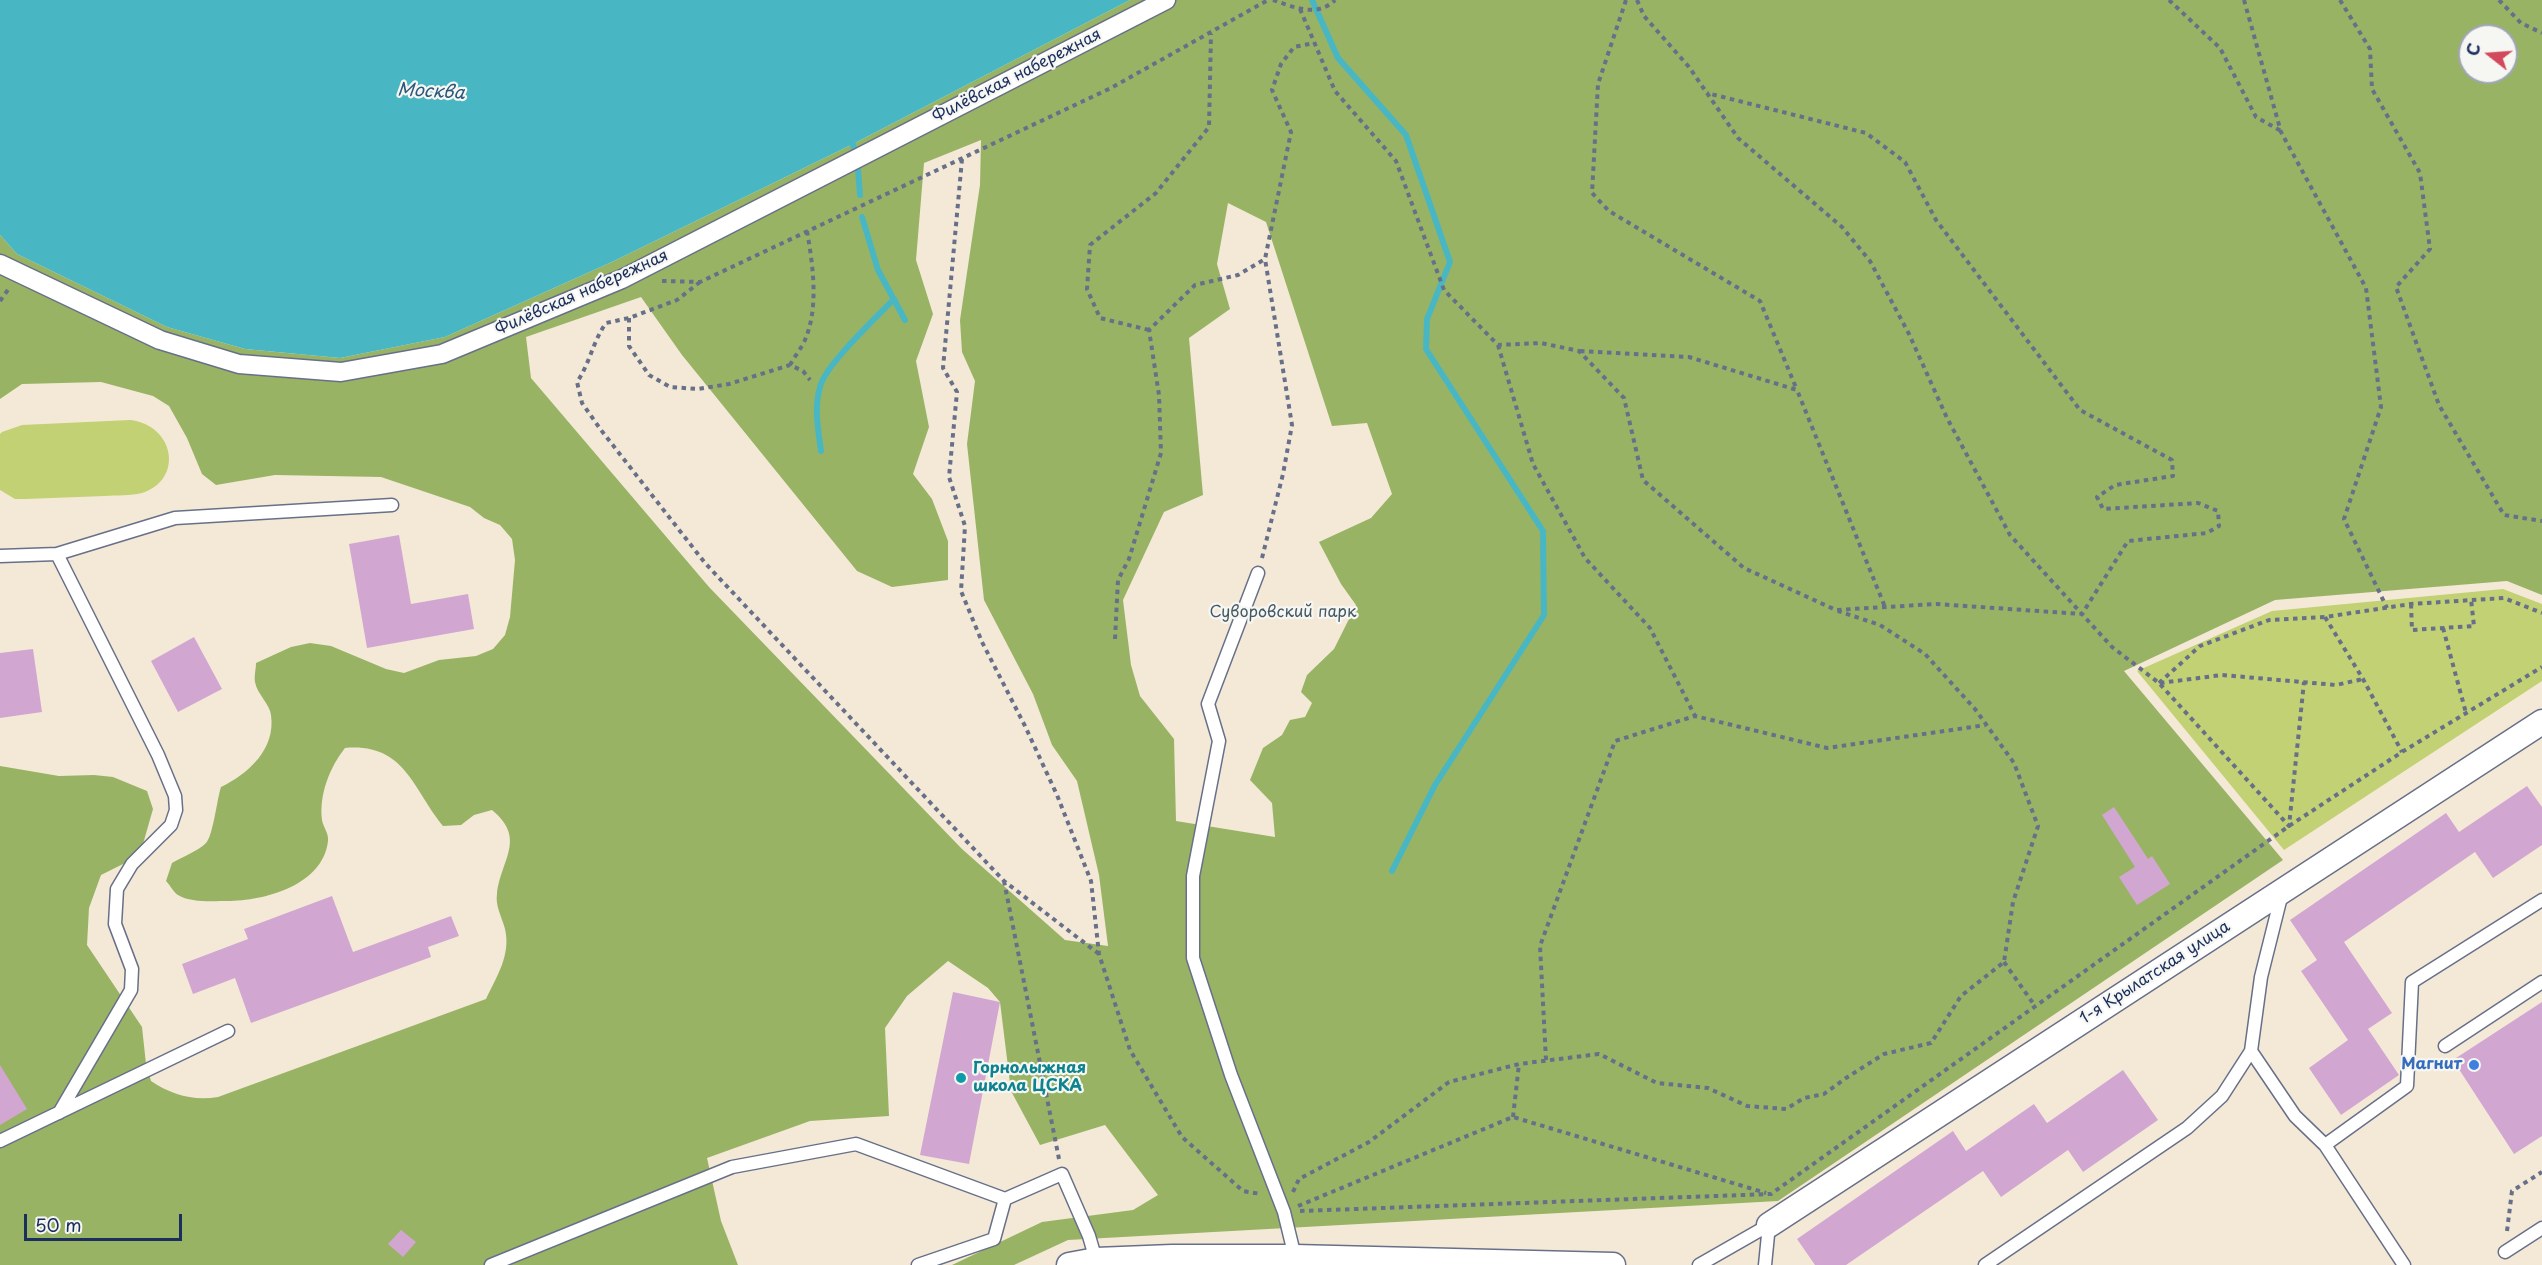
<!DOCTYPE html>
<meta charset="utf-8">
<style>
body{margin:0}
#map{position:relative;width:2542px;height:1265px;overflow:hidden;background:#f4e9d7;font-family:"Playpen Sans",sans-serif}
canvas{display:block}
.north{position:absolute;left:2458px;top:24px;width:60px;height:60px;box-sizing:border-box;background:#f6f6f2;border:2px solid #9ea6b7;border-radius:50%;rotate:287deg;font-size:16px;font-weight:700;line-height:24px;text-align:center;color:#1b2f5e}
.north::after{content:'';display:block;margin:auto;width:21px;height:27px;background:#d1495b;clip-path:polygon(50% 0,100% 100%,50% 72%,0 100%)}
.scale{position:absolute;left:24px;top:1214px;width:158px;height:27px;box-sizing:border-box;border:3px solid #1b2f5e;border-top:0;padding-left:8px;font-size:18px;line-height:21px;white-space:nowrap;color:#1b2f5e;-webkit-text-stroke:4px #f6f6f2;paint-order:stroke}
</style>
<div id="map">
<canvas width="2542" height="1265"></canvas>
<div class="north">С</div>
<div class="scale">50 m</div>
</div>
<script>
const context = document.querySelector('canvas').getContext('2d');
context.lineJoin = 'round';
function fill(path, color) { context.fillStyle = color; context.fill(path, 'evenodd'); }
function stroke(path, color, width, dash) { context.strokeStyle = color; context.lineWidth = width; context.lineCap = dash ? 'butt' : 'round'; context.setLineDash(dash || []); context.stroke(path); }
function label(font, color, halo, rows, align = 'center') {
  context.font = font + ' "Playpen Sans",sans-serif'; context.lineWidth = 4.5; context.setLineDash([]); context.textBaseline = 'middle'; context.strokeStyle = halo; context.fillStyle = color; for (const [text, x, y, turn = 0] of rows) {
    context.save(); context.translate(x, y); context.rotate((+turn || 0) * Math.PI / 180); context.textAlign = isNaN(turn) ? turn : align; if (halo) context.strokeText(text, 0, 0); context.fillText(text, 0, 0); context.restore();
  }
}
fill(new Path2D(`
 M130,420C175,425 184,480 142,493C130,496 117,495 105,496C78,497 52,498 25,499H15L0,490V434L2,432L22,425Z
 M2503,589L2542,604V681L2284,850L2137,671L2272,611Z`), '#c2d173');
fill(new Path2D(`
 M1130,0H2542V595L2507,581L2275,600L2124,671L2283,860L1778,1201L1068,1240L1014,1265H952L1042,1222L1133,1210L1158,1195L1105,1125L1040,1145L1011,1091L1000,1002L988,988L948,961L907,996L885,1028L889,1116L810,1121L707,1158L721,1221L738,1265H0V766L59,776L94,775L113,777L147,791L153,809L143,844L133,859L101,875L89,908L87,945L142,1027L146,1064L151,1081C172,1095 193,1101 218,1097L486,999C497,976 511,955 505,929C502,917 495,906 497,894C501,859 527,839 492,810L474,815L461,825L443,826C412,788 405,743 345,748C330,767 319,794 322,820C323,827 329,833 328,841C323,885 265,901 227,901C214,901 190,903 178,895C174,893 170,885 166,881L172,863C182,857 198,851 206,843C213,836 217,799 221,787C248,774 276,749 271,715C270,704 257,694 255,682C254,676 256,669 256,663L291,647L310,643L331,646L386,669L404,673L439,660L476,656L493,649L505,635L510,617L515,560L512,539L500,525L484,518L470,507L381,477L275,475L216,485L202,474L187,438L169,406L153,396L101,382L22,384L0,399V235L17,254L167,327L245,349L340,358L445,337L614,261L853,144ZM2470,36H2506V72H2470ZM981,140L980,185L960,320L962,352L975,381L967,444L984,600L1033,694L1052,745L1077,781L1099,875L1108,946L1065,940L962,849L709,587L531,378L526,337L641,297L682,355L857,571L892,587L948,580V541L932,499L913,474L929,427L916,361L933,314L916,260L924,163ZM1228,203L1266,222L1332,426L1367,423L1392,494L1371,518L1319,542L1341,584L1356,605L1334,649L1307,675L1301,692L1312,703L1305,717L1290,720L1282,735L1263,748L1250,780L1272,803L1275,837L1176,821L1174,739L1140,696L1131,665L1123,600L1164,512L1203,495L1189,338L1230,309L1217,264Z`), '#99b365');
fill(new Path2D(`
 M0,0H1130L853,144L614,261L445,337L340,358L245,349L167,327L17,254L0,235Z`), '#49b7c3');
stroke(new Path2D(`
 M1312,0L1338,58L1406,135L1450,262L1427,319L1426,349L1543,531L1544,615L1435,785L1392,871
 M853,144L855,154
 M858,169L860,195
 M862,217L878,270L905,320
 M821,451C818,429 814,408 820,387C825,365 877,317 894,299`), '#49b7c3', 6);
fill(new Path2D(`
 M399,535L411,604L468,594L474,629L367,648L349,544Z
 M194,637L222,689L178,712L151,661Z
 M33,649L42,712L0,718V653Z
 M2527,786L2542,807V845L2493,878L2475,852L2344,942L2392,1013L2368,1029L2399,1075L2341,1115L2309,1068L2348,1040L2301,971L2317,960L2290,920L2446,813L2459,832Z
 M2114,807L2148,859L2152,856L2170,884L2137,905L2119,877L2135,867L2102,815Z
 M332,896L353,952L451,916L459,936L428,947L431,957L251,1023L235,978L193,994L182,964L248,939L244,929Z
 M953,992L1000,1002L969,1164L920,1155Z
 M2542,1002V1136L2514,1154L2453,1060Z
 M0,1065L27,1109L0,1125Z
 M2123,1070L2158,1120L2083,1172L2068,1150L2001,1197L1983,1171L1846,1265H1815L1797,1239L1953,1131L1966,1151L2034,1104L2047,1123Z
 M401,1230L416,1242L403,1257L388,1244Z`), '#d1a7d2');
const service = new Path2D(`
 M57,554L158,755L175,796L176,810L171,825L132,864L117,889L115,924L132,969L131,990L59,1113
 M0,556L57,554L175,518L392,505
 M1258,573L1208,704L1219,741L1193,876V958L1231,1075L1284,1212L1295,1257
 M2282,893L2261,977L2251,1051L2295,1116L2325,1145L2404,1265
 M2445,1046L2542,982
 M0,1141L228,1031
 M2325,1145L2407,1086L2412,982L2542,900
 M2505,1252L2542,1228
 M491,1265L732,1167L856,1144L1005,1199L1062,1174L1089,1236L1096,1260
 M918,1265L994,1239L1005,1199
 M1699,1265L1769,1225
 M1765,1265L1769,1225
 M1985,1265L2187,1128L2222,1096L2251,1051`);
const pedestrian = new Path2D(`
 M0,264L160,340L239,364L341,372L442,354L622,279L1166,0`);
const minor = new Path2D(`
 M1769,1225L2542,722
 M1069,1265L1096,1260L1172,1257H1295L1613,1265`);
stroke(service, '#677088', 15);
stroke(pedestrian, '#677088', 21);
stroke(minor, '#677088', 27);
stroke(new Path2D(`
 M1273,0C1294,7 1317,18 1335,0
 M1626,0L1598,84L1592,193L1609,211L1760,301L1797,390
 M1637,0L1644,16L1689,67L1738,138L1842,227L1870,261L1909,334L1947,418L2010,535L2112,647L2159,683L2289,826L2304,682
 M2169,0L2220,48L2256,117L2281,131
 M2244,0L2281,132L2366,288L2381,407L2344,519L2387,608
 M2340,0L2370,49L2372,89L2420,173L2430,249L2396,287L2439,405L2504,515L2542,521
 M2499,0L2521,23L2542,33
 M1300,9L1335,91L1396,161L1444,290L1498,345L1541,343L1579,351L1624,398L1643,480L1744,568L1836,610L1936,604L2082,614L2128,541L2207,533L2219,526L2218,511L2198,503L2103,509L2097,497L2115,485L2173,476L2172,460L2080,410L1936,220L1905,162L1866,133L1707,93
 M962,159L943,368L957,392L949,477L965,526L961,591L982,642L1025,726L1057,795L1091,881L1099,954L1130,1050L1182,1137L1243,1191L1261,1194
 M662,281L700,282L1111,88L1268,0
 M700,282L677,300L629,318L606,323C593,341 590,363 577,382L582,403L601,430L705,563L1004,881L1099,954
 M0,301L10,287
 M629,318V346L649,375L670,387L698,389L729,384L790,365L803,371L810,380
 M1149,330L1100,318L1087,289L1090,245L1156,193L1209,127L1211,34
 M1498,345L1533,464L1585,558L1650,628L1695,716
 M1580,351L1689,357L1797,390L1885,607
 M790,365C794,357 801,349 805,340C819,307 813,266 807,231
 M1262,558L1283,474L1292,425L1265,259
 M2411,604L2412,630L2474,626L2471,599
 M2325,617L2363,679L2402,752
 M2443,628L2466,713
 M1115,639L1118,580L1129,559L1161,453L1159,395L1149,330L1195,285L1238,275L1265,259L1291,132L1272,90L1281,64L1294,47L1314,43
 M2159,683L2200,646L2269,620L2325,617L2411,604L2504,598L2542,613
 M2160,683L2222,675L2336,685L2363,679
 M1004,881L1059,1159
 M2004,962L2035,1006
 M1546,1060L1540,946L1615,741L1695,716L1827,748L1986,725
 M1513,1117L1519,1064
 M1293,1192L1299,1179L1369,1142L1449,1082L1519,1064L1599,1054L1657,1083L1708,1088L1747,1106L1786,1109L1804,1098L1824,1094L1846,1078L1884,1054L1931,1043L1961,996L2004,962L2013,902L2038,826L2014,763L1975,709L1925,654L1880,625L1838,611
 M1298,1206L1513,1117L1766,1193
 M1300,1211L1771,1194L2289,826L2402,752L2542,667
 M2507,1231L2512,1191L2542,1172`), '#677088', 4, [4.5, 4.5]);
stroke(service, '#fff', 12);
stroke(pedestrian, '#fff', 18);
stroke(minor, '#fff', 24);
for (const [x, y, r, color] of [
 [2474,1065,6,"#3f7fe0"],
 [961,1078,6,"#0f9aa8"]
]) { const dot = new Path2D(); dot.arc(x, y, r, 0, 2 * Math.PI); context.fillStyle = color; context.fill(dot); stroke(dot, '#f6f6f2', 2); }
label('16px', '#1b2f5e', '#f6f6f2', [
 ["Филёвская набережная",1017,76,-27],
 ["Филёвская набережная",582,293,-24],
 ["1-я Крылатская улица",2155,973,-33]
]);
label('16px', '#455863', '#f6f6f2', [
 ["Суворовский парк",1283,613]
]);
label('bold 16px', '#366cbe', '#f6f6f2', [
 ["Магнит",2462,1065]
], 'right');
label('bold 16px', '#0d838f', '#f6f6f2', [
 ["Горнолыжная",973,1069],
 ["школа ЦСКА",973,1087]
], 'left');
label('italic 18px', '#29587c', '#f6f6f2', [
 ["Москва",431,92,3]
]);
</script>
